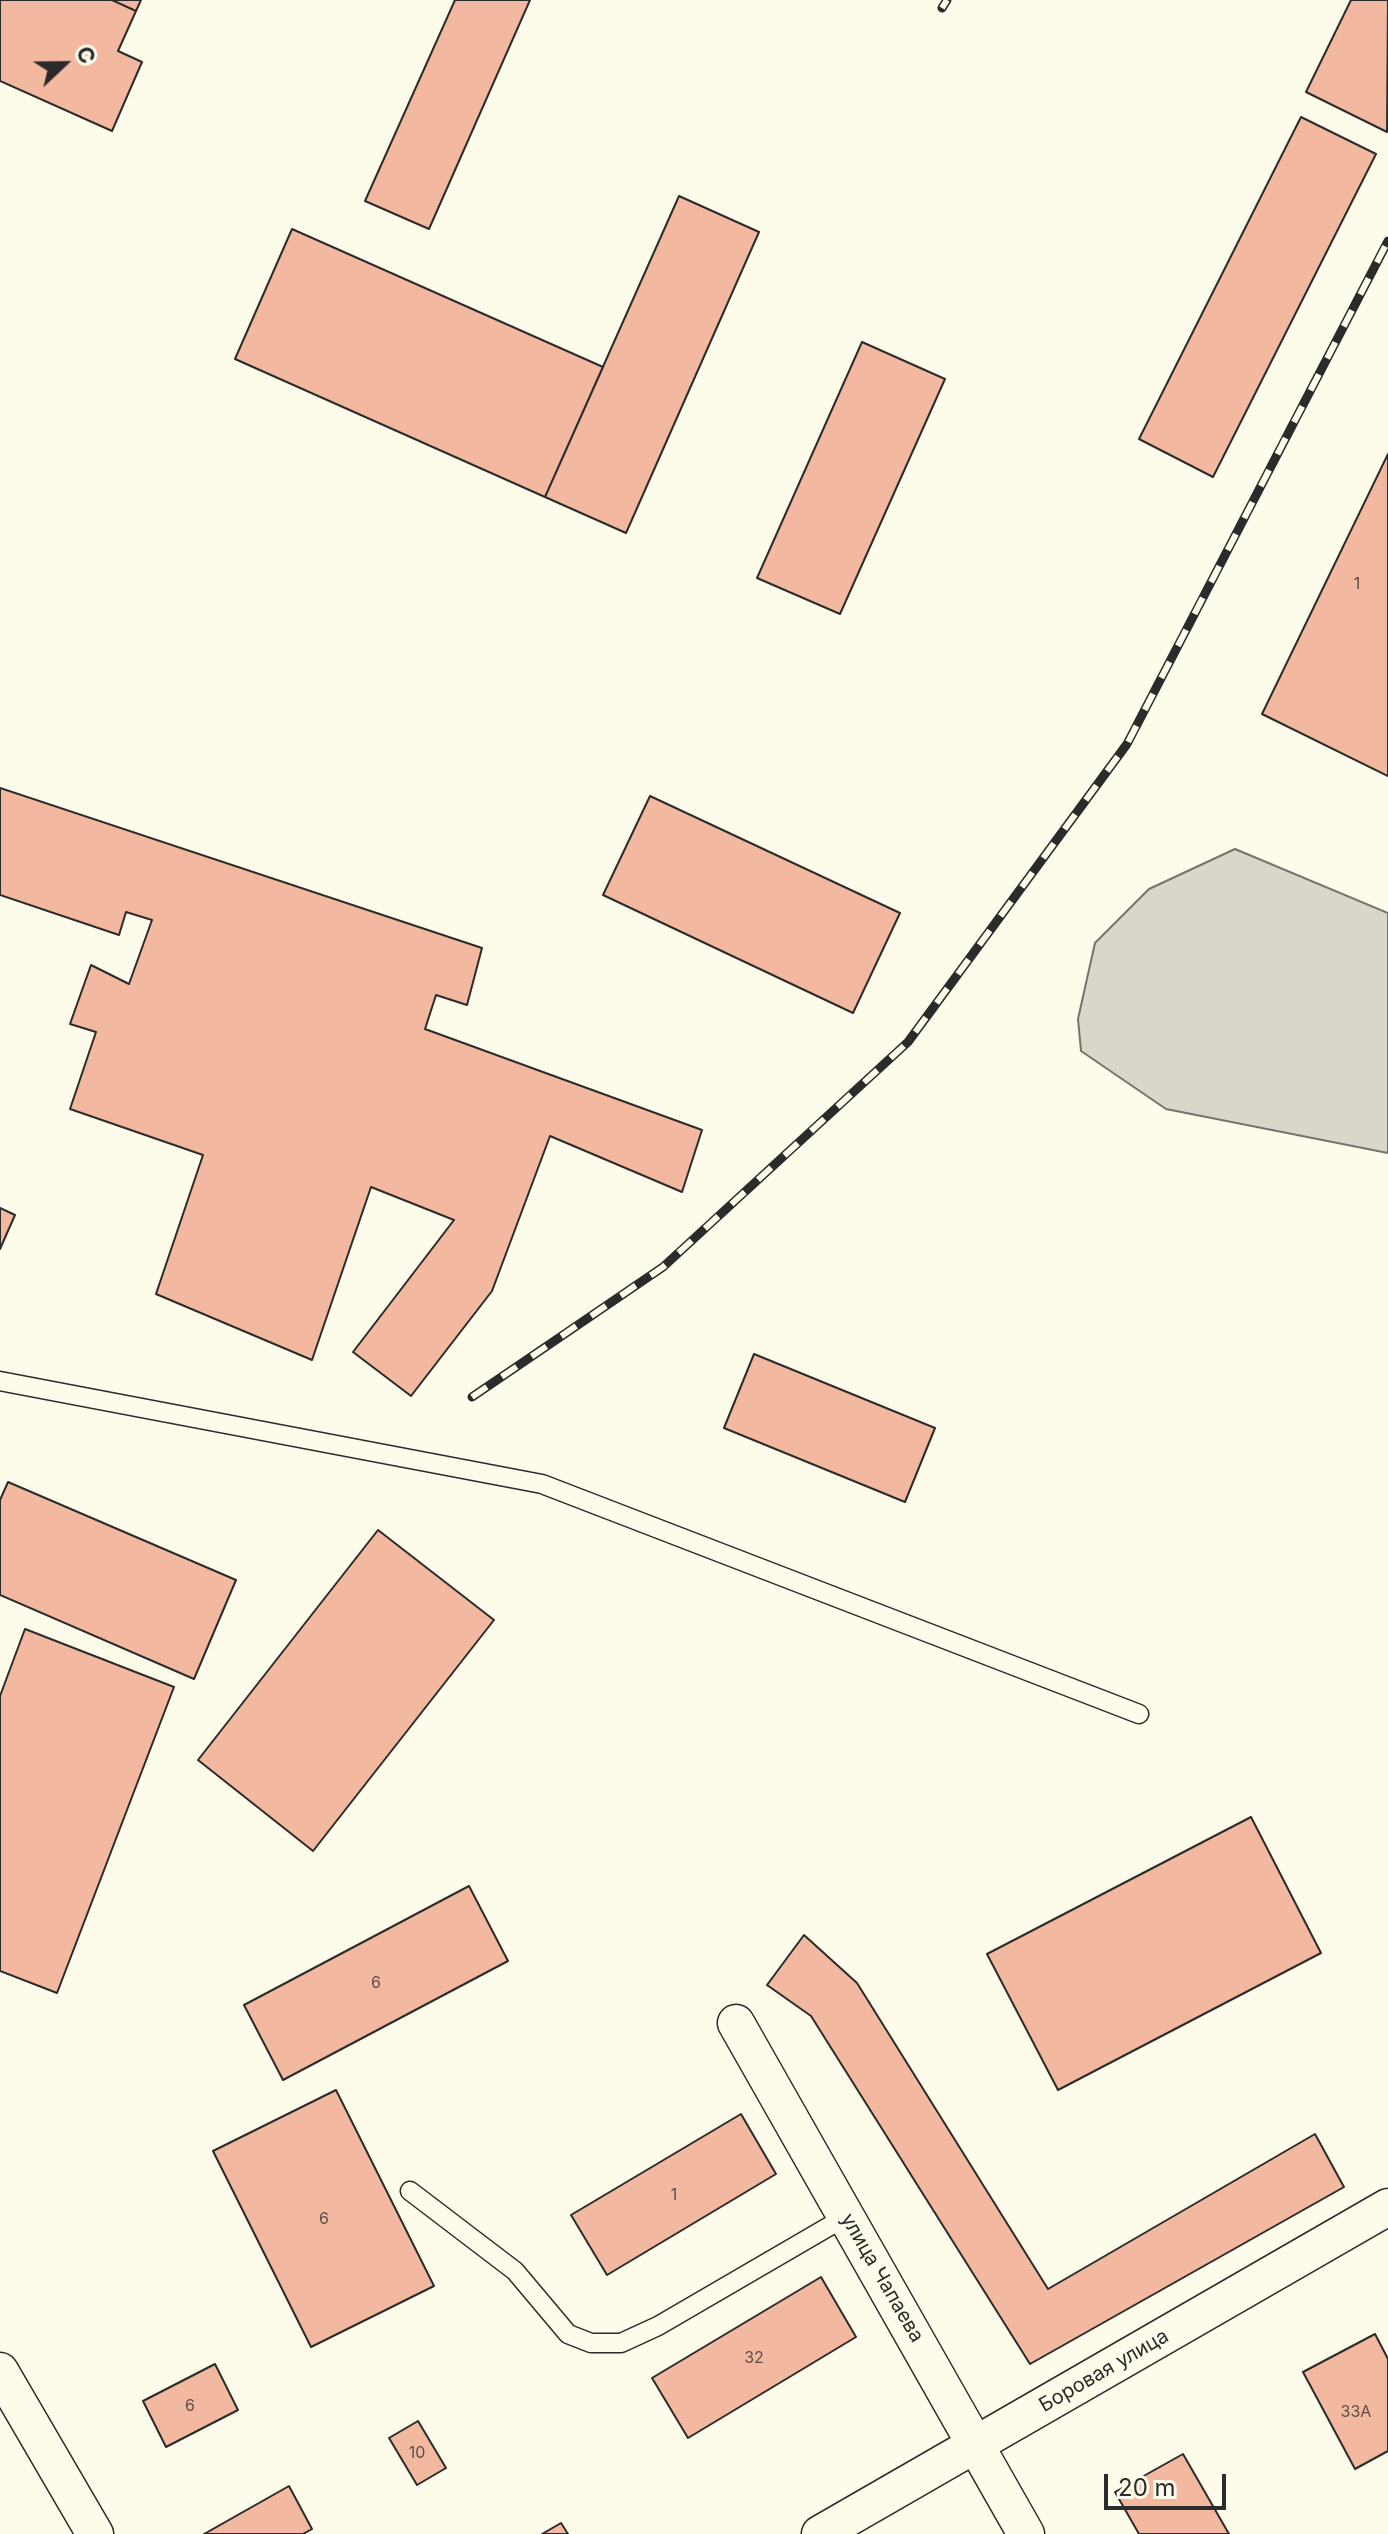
<!DOCTYPE html>
<meta charset="utf-8">
<style>
body{margin:0}
#map{position:relative;width:1388px;height:2534px;overflow:hidden;background:#fdfbea;font-family:Inter,sans-serif}
canvas{display:block}
.north{position:absolute;left:24px;top:24px;width:80px;height:80px;-webkit-text-stroke:6px #fdfbea;paint-order:stroke;rotate:68deg;font-size:22px;font-weight:700;line-height:32px;text-align:center;color:#2b2b2b}
.north::after{content:'';display:block;margin:auto;width:28px;height:36px;background:#2b2b2b;clip-path:polygon(50% 0,100% 100%,50% 72%,0 100%)}
.scale{position:absolute;left:1104px;top:2474px;width:122px;height:36px;box-sizing:border-box;border:4px solid #2b2b2b;border-top:0;padding-left:10px;font-size:24px;line-height:28px;white-space:nowrap;color:#2b2b2b;-webkit-text-stroke:6px #fdfbea;paint-order:stroke}
</style>
<div id="map">
<canvas width="1388" height="2534"></canvas>
<div class="north">С</div>
<div class="scale">20 m</div>
</div>
<script>
const context = document.querySelector('canvas').getContext('2d');
context.lineJoin = 'round';
function fill(path, color) { context.fillStyle = color; context.fill(path, 'evenodd'); }
function stroke(path, color, width, dash) { context.strokeStyle = color; context.lineWidth = width; context.lineCap = dash ? 'butt' : 'round'; context.setLineDash(dash || []); context.stroke(path); }
function label(font, color, halo, rows, align = 'center') {
  context.font = font + ' Inter,sans-serif'; context.lineWidth = 6; context.setLineDash([]); context.textBaseline = 'middle'; context.strokeStyle = halo; context.fillStyle = color; for (const [text, x, y, turn = 0] of rows) {
    context.save(); context.translate(x, y); context.rotate((+turn || 0) * Math.PI / 180); context.textAlign = isNaN(turn) ? turn : align; if (halo) context.strokeText(text, 0, 0); context.fillText(text, 0, 0); context.restore();
  }
}
const water = new Path2D(`
 M1235,849L1388,913V1153L1166,1109L1081,1051L1078,1019L1095,943L1149,889Z`);
fill(water, '#d8d7c9');
stroke(water, '#74746e', 2);
const building = new Path2D(`
 M0,0H112L136,11L118,51L142,62L112,131L0,81Z
 M112,0H141L136,11Z
 M455,0H530L429,229L365,201Z
 M1351,0H1388L1387,132L1306,92Z
 M1301,117L1376,154L1213,477L1139,439Z
 M679,196L759,232L626,533L545,497Z
 M292,229L603,367L545,497L235,359Z
 M862,342L945,379L840,614L757,578Z
 M1388,454V776L1262,714Z
 M0,788L482,948L467,1005L436,995L425,1029L702,1130L682,1192L550,1136L492,1291L411,1396L353,1352L454,1220L371,1187L312,1360L156,1294L203,1155L70,1109L96,1032L70,1024L91,965L129,984L152,920L126,912L119,935L0,895Z
 M650,796L900,913L853,1013L603,895Z
 M0,1208L15,1215L0,1249Z
 M754,1354L935,1428L905,1502L724,1428Z
 M8,1482L236,1580L194,1679L0,1595V1500Z
 M378,1530L494,1620L313,1851L198,1760Z
 M25,1629L174,1687L57,1993L0,1971V1696Z
 M1251,1817L1321,1953L1058,2090L987,1954Z
 M469,1886L508,1961L283,2080L244,2005Z
 M804,1935L857,1983L1048,2289L1315,2134L1344,2187L1030,2364L811,2016L767,1985Z
 M336,2090L434,2286L311,2347L213,2151Z
 M741,2114L776,2174L607,2275L571,2215Z
 M821,2277L856,2337L688,2438L652,2378Z
 M1375,2334L1388,2359V2451L1355,2469L1303,2372Z
 M215,2364L238,2410L166,2447L143,2401Z
 M418,2421L446,2468L417,2485L389,2438Z
 M1183,2454L1229,2534H1139L1115,2492Z
 M289,2486L312,2529L303,2534H204Z
 M561,2523L568,2534H542Z`);
fill(building, '#f2b8a0');
stroke(building, '#2b2b2b', 2);
const lane = new Path2D(`
 M0,1381L542,1484L1139,1714
 M410,2191L515,2271L568,2334L591,2343H621L658,2326L847,2216`);
const street = new Path2D(`
 M736,2023L1026,2534
 M0,2371L95,2534
 M820,2534L1388,2207`);
stroke(lane, '#2b2b2b', 21);
stroke(street, '#2b2b2b', 39);
stroke(lane, '#fdfbea', 18);
stroke(street, '#fdfbea', 36);
const rail = new Path2D(`
 M942,8L947,0
 M472,1397L663,1267L908,1042L1127,744L1388,241`);
stroke(rail, '#2b2b2b', 9);
stroke(rail, '#fdfbea', 6, [18]);
label('16px', '#5d4e48', null, [
 ["1",1357,584],
 ["6",376,1983],
 ["1",674,2195],
 ["6",324,2219],
 ["32",754,2358],
 ["6",190,2406],
 ["33А",1356,2412],
 ["10",417,2453]
]);
label('20px', '#2b2b2b', '#fdfbea', [
 ["улица Чапаева",882,2278,60],
 ["Боровая улица",1104,2371,-30]
]);
</script>
